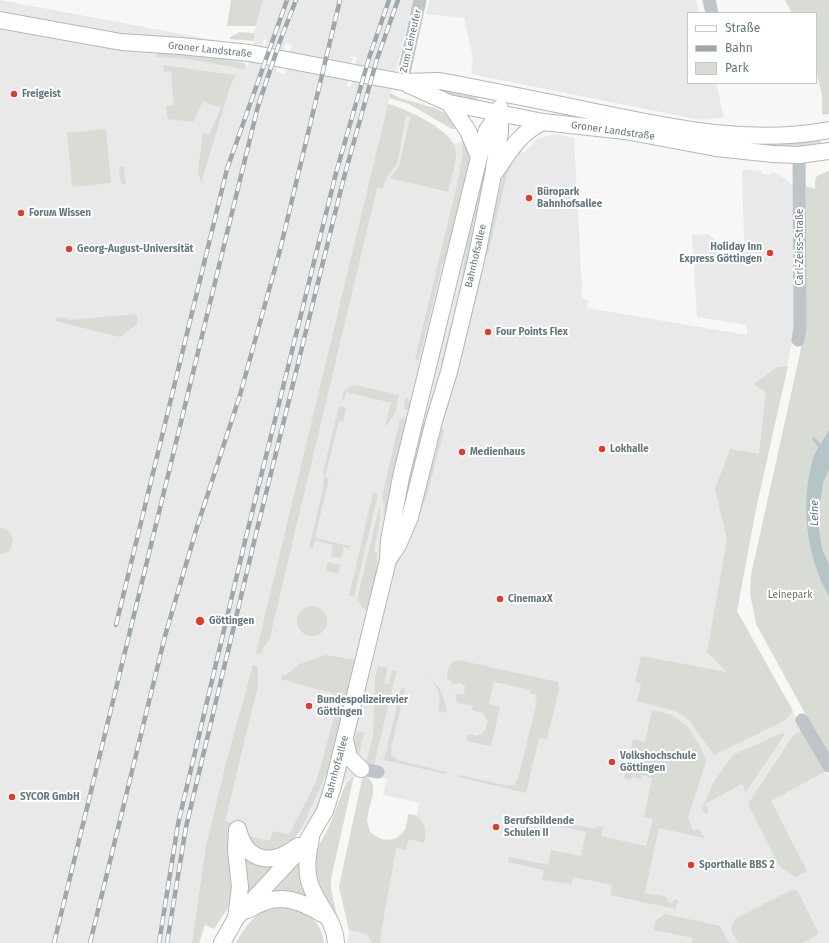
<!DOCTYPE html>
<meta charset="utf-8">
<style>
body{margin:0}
#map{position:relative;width:829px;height:943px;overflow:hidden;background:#f8f7f5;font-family:"Fira Sans",sans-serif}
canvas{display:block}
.legend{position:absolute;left:687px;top:12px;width:130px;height:72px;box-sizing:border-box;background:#fff;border:1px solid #c1c9cc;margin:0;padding:5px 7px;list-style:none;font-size:12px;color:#63777f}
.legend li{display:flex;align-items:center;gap:8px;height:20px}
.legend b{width:20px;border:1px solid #c1c9cc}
</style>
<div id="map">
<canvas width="829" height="943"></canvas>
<ul class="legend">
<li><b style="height:5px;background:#fff"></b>Straße</li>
<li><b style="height:5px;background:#9ea7ab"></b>Bahn</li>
<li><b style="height:11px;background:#d8dcd4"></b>Park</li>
</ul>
</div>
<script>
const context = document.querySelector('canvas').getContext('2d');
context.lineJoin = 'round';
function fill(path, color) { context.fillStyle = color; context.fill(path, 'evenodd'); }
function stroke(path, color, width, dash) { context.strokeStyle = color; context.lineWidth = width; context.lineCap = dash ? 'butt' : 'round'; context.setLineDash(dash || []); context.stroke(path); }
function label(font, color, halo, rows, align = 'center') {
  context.font = font + ' "Fira Sans",sans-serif'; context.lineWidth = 4; context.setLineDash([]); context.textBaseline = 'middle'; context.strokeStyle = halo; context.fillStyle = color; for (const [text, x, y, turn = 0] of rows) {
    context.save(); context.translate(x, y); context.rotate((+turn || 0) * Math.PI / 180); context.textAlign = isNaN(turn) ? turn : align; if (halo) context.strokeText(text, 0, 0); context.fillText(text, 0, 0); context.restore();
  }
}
fill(new Path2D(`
 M0,0L235,44L245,65L248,66L255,39L253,38L263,0H413L388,104L404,109L432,125L449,137L454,144L462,142L475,134L509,141L524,153L537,139L555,134L574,138L582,289L581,298L588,300L587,308L747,335V325L697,317L692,235L708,234L720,244H744L742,170L762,171V174L771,175L772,172L778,174L788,181L794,188L795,329L755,514L737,611L829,777V943H347L349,930L339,887L363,775L348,779L285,849L245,837L197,943H0ZM264,39L267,40L257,67ZM286,43L292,45L285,74L276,72ZM353,56L357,57L351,87L347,86ZM365,776L387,779L383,795L419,803L417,815L408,814L405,829L394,839L383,840L370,832L367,821L373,786L369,778Z
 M430,0H696L699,13H688V83H716L724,117L701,120L471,74L473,58L464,18L426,14Z`), '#e8e9e8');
fill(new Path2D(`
 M231,0H263L256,26H227Z
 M785,0H829V114L822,115V95L816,71V13H792Z
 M240,32L254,33V41L230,39V37Z
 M158,52L203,55L246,64L244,69L188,59L157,57Z
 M163,65L234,75L235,77L231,84L201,183L198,171L203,132L209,135L221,108L203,101L193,122L168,119L166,106L174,105L171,71L164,72Z
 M431,86L478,93L476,103L430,91Z
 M390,93C406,103 438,105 449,116C453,120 455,125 458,129H452L409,104L389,98Z
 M388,104C406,109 455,130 456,152C456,165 451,180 448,192L390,178L399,166L410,117L406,116L397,164L387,177L383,188H377L269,641L263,648L261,654L256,653Z
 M106,129L111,183L72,187L67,133Z
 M490,137L494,138L473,226L469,265L445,366L441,365L461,284L469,228Z
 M820,138L821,146L795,148L722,141Z
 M467,139L469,144L470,161L455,230L442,266L419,360L415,359L455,193L463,154L462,142Z
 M518,148L507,175L488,254L483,253L504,174Z
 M124,166L126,184H121L119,167Z
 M829,171V757L756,624L750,593L751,575L800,353L804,323L806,187H810L815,189V180L817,176Z
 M478,274L482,275L459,369H455Z
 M135,314L137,316V324L120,337L55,321L56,318L63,317L70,320Z
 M788,366L755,514L737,611L793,711L784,721L714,755L688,719L675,711L637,701L641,684L635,682L641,656L727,672L707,652L727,540L715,489L730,449L759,454L766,392L754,384L778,367Z
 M354,385L399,395L395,413L385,428L391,403L346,392L344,400L342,399L344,391Z
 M406,397L411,403L412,412L404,409Z
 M339,406L346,408L343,422L339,421L325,477L329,478L315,538L350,546L349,548L344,547L341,558L331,556L333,545L315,540L313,549L309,548L323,489L324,468Z
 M403,418L410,420L383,518L384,506L382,497L400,419Z
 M421,423L425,424L396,542L402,504Z
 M442,428L444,430L426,499L389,582L424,497Z
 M373,493L378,494L354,597L349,596Z
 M380,504V519L374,551L377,552V574L368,610H365L357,600Z
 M0,527L9,531L13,540L10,551L0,555Z
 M328,562L340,565L338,574L326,571Z
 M297 621a15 15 0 1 1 30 0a15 15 0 1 1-30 0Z
 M325,655L355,660L330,766L301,829L291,843L273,852L257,849L245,835L270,841L273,831L289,835L316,782L337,707L336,699L331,693L281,679L282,676L286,675L300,664Z
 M458,660L558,682L559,690L547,739L539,738L526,793L459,777L460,775L509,786V785L515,786L516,779H518L537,701L535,700L536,694L530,693L531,690L494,682L489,704L500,707L491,746L466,741L468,734L477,736L484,732L488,722L483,713L472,710L473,705L457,703L455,694H464L465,686L460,683L453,684L447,678C447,669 449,663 458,660Z
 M253,665L258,667V686L225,821L233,823L232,895L228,908L214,929L205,925L199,943H192L206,846L227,759Z
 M378,666L388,668L384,683L389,684L392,670H395L396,673L374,765L366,763L373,736L375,678Z
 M423,676C441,683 444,695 447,713L438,711C442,695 439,683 423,676Z
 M401,688L405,689L391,749L392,750L391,756L397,758V760L446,772L445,774L384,760Z
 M652,710L672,715L688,727L701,748L706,761L688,818L693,830L699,829L704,838L659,828L646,887L645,893L667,897V901L670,903L673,902L674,899L678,900L676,909L610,895L612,885L573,877L572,884L542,880L544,870L508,862L509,857L548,865L551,850L581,856L586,832L549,823L550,819L594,829L598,826L603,827L601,836L646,846L653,819L644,817L652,778L642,775L641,779L632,777L631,780L624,778L633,739L645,742Z
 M803,729L826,771L771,801L807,871L796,877L780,867L748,804L793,736Z
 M357,732L364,733L358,759L352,747Z
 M782,733L785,734L746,792L742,784L705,804L709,812L705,814L702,809L713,783L733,755Z
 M363,775C383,783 368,804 367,820C367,823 369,828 370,832C380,841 397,845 405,830C407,826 408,819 408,814C424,817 428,829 424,843L408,839L406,850L396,848L380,939L381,943H372C369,932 359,932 349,930L339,887Z
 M354,776L331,879V889L337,916L315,882V853L329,827L346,783Z
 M243,849L280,859L243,902Z
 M297,862L304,863L316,901L265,895Z
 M793,889L798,892L819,934L802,943H738L731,930L735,919Z
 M274,906C300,906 320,915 324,943H236C245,926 255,913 274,906Z
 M665,914L720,926L729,943H692L693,938L654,930L656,920Z`), '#d8dcd4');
fill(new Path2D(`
 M829,430V469L823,483L820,504L819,530L822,549L829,565V596C806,557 800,502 813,459C816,449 824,439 829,430Z`), '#b5c4c6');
stroke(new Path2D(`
 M814,439L822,449`), '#b5c4c6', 3.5);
const major = new Path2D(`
 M0,20L121,42L181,46L250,53L402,82L440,81C491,91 543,101 595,112C672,128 749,145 829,130
 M407,84L449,103L543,122L625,131L716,148L773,154L799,155L829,151
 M449,103L468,131L479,157
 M496,171C510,150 521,132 543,122
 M390,557L398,545L410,517L434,421L449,372L476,260L493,175L500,132V108
 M345,740L349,757L361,769
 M238,829C246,863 273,866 298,846
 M311,838C308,854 305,869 310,884C317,905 335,920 336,943
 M248,910C278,891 298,899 326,916
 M236,918L240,887L236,851L237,830
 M222,943L236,918L306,843L325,811L333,786L388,560L389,540L401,477L479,157L487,130L499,113`);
stroke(major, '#b2b8bb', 18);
stroke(new Path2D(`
 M709,0L712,13
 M402,82L420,0
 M798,340L800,327L799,155
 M802,720L829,766
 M361,769L378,772`), '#bec4c7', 13);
stroke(major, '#fff', 16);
const rail = new Path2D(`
 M116,625L227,169L287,0
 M54,943L258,106L280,41L296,0
 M90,943L165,636L197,527L240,395L280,250L340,0
 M159,943L178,824L246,537L336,173L369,58L389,0
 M167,943L186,827L255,538L343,181L377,59L398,0`);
stroke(rail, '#9ea7ab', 4.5);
stroke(rail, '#fff', 3, [9]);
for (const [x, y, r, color] of [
 [14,94,4,"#e03b2c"],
 [529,198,4,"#e03b2c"],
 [21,213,4,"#e03b2c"],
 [69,249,4,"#e03b2c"],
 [770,253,4,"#e03b2c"],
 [488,332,4,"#e03b2c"],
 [602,449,4,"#e03b2c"],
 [462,452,4,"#e03b2c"],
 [500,599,4,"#e03b2c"],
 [200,621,5,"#e03b2c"],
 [309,706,4,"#e03b2c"],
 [612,762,4,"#e03b2c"],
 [12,797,4,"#e03b2c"],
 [496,827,4,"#e03b2c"],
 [691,865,4,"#e03b2c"]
]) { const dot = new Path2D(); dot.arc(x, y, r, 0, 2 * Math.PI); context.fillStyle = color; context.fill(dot); stroke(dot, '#fff', 1.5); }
label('10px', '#63777f', '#fff', [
 ["Zum Leineufer",411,41,-77],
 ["Groner Landstraße",210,50,6],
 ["Groner Landstraße",613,131,8],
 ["Carl-Zeiss-Straße",800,247,-90],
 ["Bahnhofsallee",476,256,-77],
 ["Bahnhofsallee",337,767,-75]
]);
label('bold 10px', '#63777f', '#fff', [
 ["Freigeist",22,94],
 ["Büropark",537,192],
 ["Bahnhofsallee",537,204],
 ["Foruʍ Wissen",29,213],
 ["Holiday Inn",762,247,"right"],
 ["Express Göttingen",762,259,"right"],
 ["Georg-August-Universität",77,249],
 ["Four Points Flex",496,332],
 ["Lokhalle",610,449],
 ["Medienhaus",470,452],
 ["CinemaxX",508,599],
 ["Göttingen",209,621],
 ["Bundespolizeirevier",317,700],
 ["Göttingen",317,712],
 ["Volkshochschule",620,756],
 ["Göttingen",620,768],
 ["SYCOR GmbH",20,797],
 ["Berufsbildende",504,821],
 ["Schulen II",504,833],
 ["Sporthalle BBS 2",699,865]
], 'left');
label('10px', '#697762', '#fff', [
 ["Leinepark",790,595]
]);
label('italic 11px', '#5e767a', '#fff', [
 ["Leine",815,513,-90]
]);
</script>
